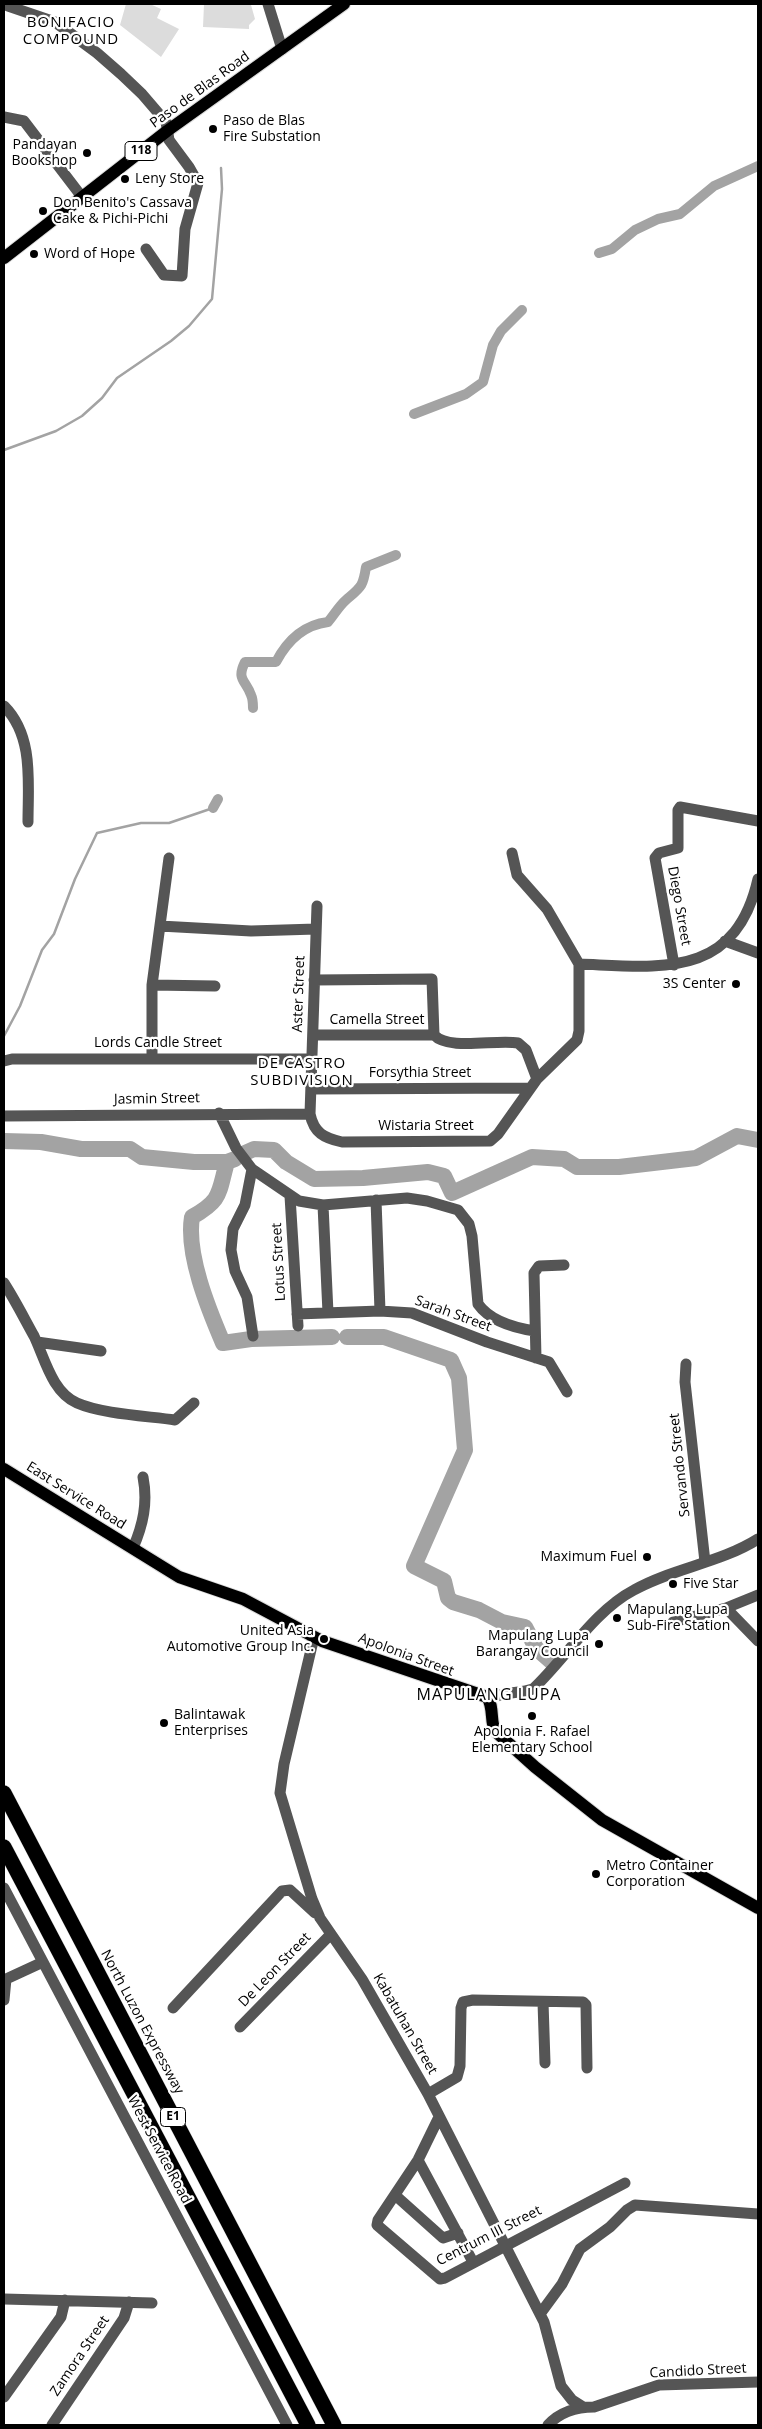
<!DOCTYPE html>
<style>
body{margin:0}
#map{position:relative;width:762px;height:2429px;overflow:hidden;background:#fff;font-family:"Open Sans",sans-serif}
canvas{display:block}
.frame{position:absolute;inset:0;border:5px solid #000;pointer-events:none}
</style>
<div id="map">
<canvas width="762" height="2429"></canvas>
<div class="frame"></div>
</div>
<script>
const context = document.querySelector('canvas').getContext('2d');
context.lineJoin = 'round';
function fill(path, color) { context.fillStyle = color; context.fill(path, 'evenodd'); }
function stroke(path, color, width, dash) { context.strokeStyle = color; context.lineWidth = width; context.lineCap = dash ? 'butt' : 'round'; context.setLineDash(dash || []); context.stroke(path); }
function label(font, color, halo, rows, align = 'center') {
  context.font = font + ' "Open Sans",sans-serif'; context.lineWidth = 4.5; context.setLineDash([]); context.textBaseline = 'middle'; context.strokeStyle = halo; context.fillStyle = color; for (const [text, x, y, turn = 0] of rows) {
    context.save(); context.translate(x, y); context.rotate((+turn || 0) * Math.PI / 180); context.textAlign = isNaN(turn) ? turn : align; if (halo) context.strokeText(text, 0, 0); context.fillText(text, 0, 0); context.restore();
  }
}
fill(new Path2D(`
 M126,4H150L161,9L157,18L179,29L161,57L120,25Z
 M204,4L251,5L255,19L249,25V29L203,27Z`), '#dcdcdc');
stroke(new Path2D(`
 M4,450L56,431L82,416L102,398L117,378L171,341L189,326L212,299L222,189L221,168
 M4,1036L20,1006L42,950L54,934L75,879L97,833L141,823H169L213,808`), '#a3a3a3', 2.5);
stroke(new Path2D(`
 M599,253L612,249L635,230L658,219L680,214L714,186L758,166
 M414,414L466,394L483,382L493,345L501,331L522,310
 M253,708C253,704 253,699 251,695C246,680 236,680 245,662H276C287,641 303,625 328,622C334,615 339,606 346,600C361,587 363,587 366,567L396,555
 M213,808L218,799`), '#a3a3a3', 10);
stroke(new Path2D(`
 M4,1141L41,1142L81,1149H130L142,1157L194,1162H227L235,1159
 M245,1153L254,1149L274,1150L286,1162L314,1179L363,1178L428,1172L444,1176L452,1193L532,1157L564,1159L577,1167H619L696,1158L737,1136L758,1140
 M227,1162C218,1194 222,1200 192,1217C186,1254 208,1308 223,1343L251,1339L332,1337
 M347,1337H384L451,1360L459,1378L465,1450L414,1566L444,1581L448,1598L453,1602L479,1610L502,1622L525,1627L536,1648L553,1663`), '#a3a3a3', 16);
const major = new Path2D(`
 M4,258L167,131L344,4
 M4,1469L179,1577L243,1599L322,1641L487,1697C494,1706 490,1721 495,1731L535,1767L602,1820L758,1908`);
const highway = new Path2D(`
 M4,1793L334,2425
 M4,1847L308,2425`);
stroke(major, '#dbdbdb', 14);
stroke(highway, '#dbdbdb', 16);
stroke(new Path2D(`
 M268,4L282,49
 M8,6L55,22L97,53L121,74L142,94L166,122L169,140L189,167L198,183L185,229L182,276L164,275L146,249
 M4,117L24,121L82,197
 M4,706C34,736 28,782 28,822
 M317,906L310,1114C314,1133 324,1138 342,1142L490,1141L498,1134L537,1079L577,1040L579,1031V964L547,909L517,875L512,853
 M160,926L251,931L316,929
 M725,941L758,953
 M579,964C660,967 735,980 758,879
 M674,965L655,858L659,853L678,848V810L680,807L758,821
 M314,980L432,979L434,1035
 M152,985L215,986
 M313,1035H434C449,1051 496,1039 518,1043L526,1050L537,1079
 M152,1058V985L169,858
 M4,1061L12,1059H312
 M311,1089L530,1088
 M219,1113L236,1148L252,1169L299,1201L323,1205L407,1198L427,1201L458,1210L469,1224L472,1236L478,1304C490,1321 515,1328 535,1331
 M4,1116L310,1114
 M252,1169L245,1205L233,1229L231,1250L235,1271L247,1297L253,1336
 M290,1196L298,1326
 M376,1200L380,1311
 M323,1205L328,1313
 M4,1283C15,1300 24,1318 34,1336C45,1359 52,1392 77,1403C102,1414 147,1416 175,1420L194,1403
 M297,1314L380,1311L412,1313L487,1342L549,1362L567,1392
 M37,1342L101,1351
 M536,1358L534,1273L539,1266L564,1265
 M686,1364L685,1382L705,1562
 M133,1548C143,1525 148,1503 143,1477
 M726,1608L758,1641
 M673,1622L726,1608L758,1595
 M314,1637L284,1764L280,1793L312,1899L320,1918L362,1979L428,2094L544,2322L561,2386L572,2400L583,2407
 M489,1700C500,1691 519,1694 533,1689C566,1658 594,1611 634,1590C673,1568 720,1563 758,1539
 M4,1888L287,2425
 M4,1980L43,1962
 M4,2000L6,1979
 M543,2002L545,2063
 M173,2008L282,1891L290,1890L315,1913
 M240,2027L331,1934
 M428,2094L457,2077L460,2066L461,2008L463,2002L473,2000L583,2002L586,2005L587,2068
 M439,2117L418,2160L378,2220L377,2225L440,2279L445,2278L625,2183
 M418,2160L473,2262
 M395,2195L443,2238L458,2233
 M4,2299L152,2303
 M540,2314L562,2284L580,2249L610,2227L627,2210L635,2205L758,2214
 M4,2397L61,2317L65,2300
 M52,2425L124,2318L129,2302
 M548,2425C560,2412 576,2407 594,2407L659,2385L758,2382`), '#555', 11);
stroke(major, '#000', 12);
stroke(highway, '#000', 15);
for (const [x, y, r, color] of [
 [213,129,5,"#000"],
 [87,153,5,"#000"],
 [125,179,5,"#000"],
 [43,211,5,"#000"],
 [34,254,5,"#000"],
 [736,984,5,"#000"],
 [647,1557,5,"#000"],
 [673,1584,5,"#000"],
 [617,1618,5,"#000"],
 [324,1639,5,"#000"],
 [599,1644,5,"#000"],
 [532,1716,5,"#000"],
 [164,1723,5,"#000"],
 [596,1874,5,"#000"]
]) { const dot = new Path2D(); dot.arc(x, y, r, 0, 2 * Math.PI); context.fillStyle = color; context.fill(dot); stroke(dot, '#fff', 2); }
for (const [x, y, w] of [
 [141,151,32],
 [173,2117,25]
]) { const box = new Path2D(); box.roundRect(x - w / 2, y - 9.5, w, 19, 4); context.fillStyle = '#fff'; context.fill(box); stroke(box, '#000', 1); }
label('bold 12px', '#000', null, [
 ["118",141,151],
 ["E1",173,2117]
]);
label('14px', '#000', '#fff', [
 ["Paso de Blas Road",200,90,-36],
 ["Diego Street",679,906,80],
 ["Aster Street",299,994,-88],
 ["Camella Street",377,1020],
 ["Lords Candle Street",158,1043],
 ["Forsythia Street",420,1073],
 ["Jasmin Street",157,1099,-1],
 ["Wistaria Street",426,1126],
 ["Lotus Street",279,1262,-93],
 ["Sarah Street",453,1314,20],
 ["Servando Street",680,1465,-96],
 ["East Service Road",76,1496,32],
 ["Apolonia Street",406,1655,20],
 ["De Leon Street",275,1970,-46],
 ["North Luzon Expressway",142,2022,62],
 ["Kabatuhan Street",405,2024,60],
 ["West Service Road",159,2150,62],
 ["Centrum III Street",489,2236,-27],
 ["Zamora Street",80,2356,-56],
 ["Candido Street",698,2371,-3]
]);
label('14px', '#000', '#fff', [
 ["Paso de Blas",223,121],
 ["Fire Substation",223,137],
 ["Pandayan",77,145,"right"],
 ["Bookshop",77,161,"right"],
 ["Leny Store",135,179],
 ["Don Benito's Cassava",53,203],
 ["Cake & Pichi-Pichi",53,219],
 ["Word of Hope",44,254],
 ["3S Center",726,984,"right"],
 ["Maximum Fuel",637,1557,"right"],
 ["Five Star",683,1584],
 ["Mapulang Lupa",627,1610],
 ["Sub-Fire Station",627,1626],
 ["United Asia",314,1631,"right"],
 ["Automotive Group Inc.",314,1647,"right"],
 ["Mapulang Lupa",589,1636,"right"],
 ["Barangay Council",589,1652,"right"],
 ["Balintawak",174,1715],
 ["Enterprises",174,1731],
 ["Apolonia F. Rafael",532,1732,"center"],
 ["Elementary School",532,1748,"center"],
 ["Metro Container",606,1866],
 ["Corporation",606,1882]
], 'left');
context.letterSpacing = '1px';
label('15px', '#000', '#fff', [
 ["BONIFACIO",71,23],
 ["COMPOUND",71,40],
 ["DE CASTRO",302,1064],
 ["SUBDIVISION",302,1081]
]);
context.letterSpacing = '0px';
context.letterSpacing = '1px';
label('16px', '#000', '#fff', [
 ["MAPULANG LUPA",489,1695]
]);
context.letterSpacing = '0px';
</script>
